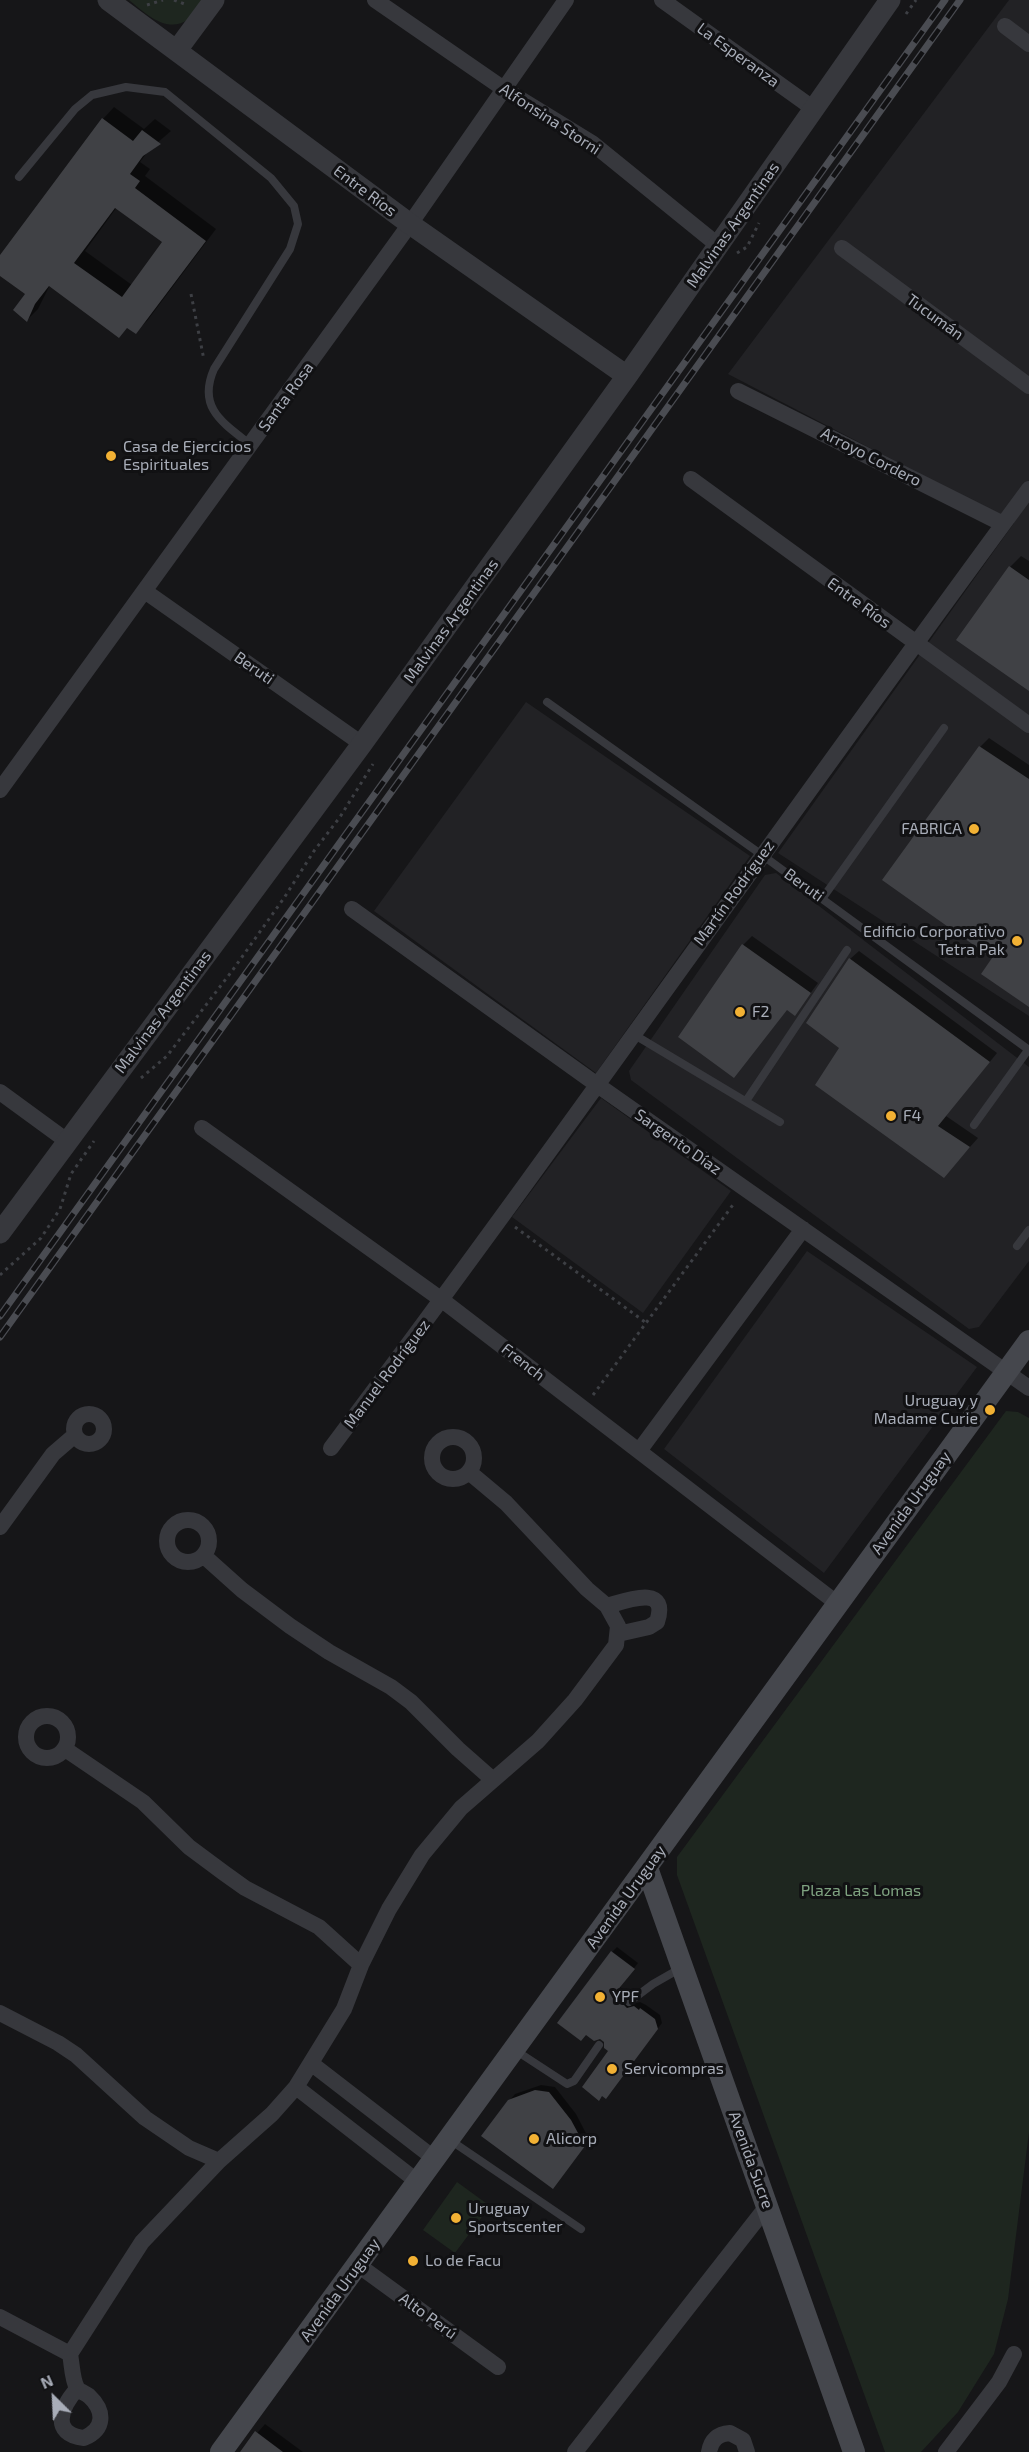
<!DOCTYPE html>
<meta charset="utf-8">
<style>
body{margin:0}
#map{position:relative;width:1029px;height:2452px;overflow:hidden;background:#161618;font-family:"Exo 2",sans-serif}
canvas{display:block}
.north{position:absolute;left:24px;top:2368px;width:60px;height:60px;-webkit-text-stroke:4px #111113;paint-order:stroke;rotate:336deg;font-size:16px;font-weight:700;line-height:24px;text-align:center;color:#a8adb8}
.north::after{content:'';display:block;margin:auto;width:21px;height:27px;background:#a8adb8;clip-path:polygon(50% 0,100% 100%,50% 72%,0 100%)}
</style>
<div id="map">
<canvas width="1029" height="2452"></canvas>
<div class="north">N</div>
</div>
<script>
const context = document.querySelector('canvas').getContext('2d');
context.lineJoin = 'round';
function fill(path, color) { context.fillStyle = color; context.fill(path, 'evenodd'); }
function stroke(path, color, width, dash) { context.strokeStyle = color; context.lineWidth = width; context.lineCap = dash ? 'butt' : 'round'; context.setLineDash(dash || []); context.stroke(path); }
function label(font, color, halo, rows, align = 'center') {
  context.font = font + ' "Exo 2",sans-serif'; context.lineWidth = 6; context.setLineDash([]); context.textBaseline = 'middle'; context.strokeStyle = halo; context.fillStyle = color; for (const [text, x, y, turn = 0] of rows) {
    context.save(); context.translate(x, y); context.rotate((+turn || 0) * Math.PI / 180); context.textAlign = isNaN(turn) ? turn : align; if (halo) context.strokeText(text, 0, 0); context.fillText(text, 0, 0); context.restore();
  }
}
fill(new Path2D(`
 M1009,0H1029V1016L778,853L1014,523L728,374Z
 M526,702L750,856L596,1073L374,911Z
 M776,873L1029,1067V1261L979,1327L969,1329L631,1080L629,1071L765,875Z
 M601,1098L731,1191L643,1313L512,1217Z
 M807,1251L977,1367L824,1573L664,1449Z`), '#222225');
fill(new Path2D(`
 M129,0H205C201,6 195,14 189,19C167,35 145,13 129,0Z
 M1006,1411L1018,1412L1029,1418V2132L1008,2299L994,2354L958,2412L921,2452H885L677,1875V1857Z
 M457,2182L490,2206L455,2253L423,2230Z`), '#1e261f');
fill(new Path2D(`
 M114,107L144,129L155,119L171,131L149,150L140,162L150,169L145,176L216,229L147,321L135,332L50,285L38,309L27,320V294L0,274V257L103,119ZM117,207L164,242L132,285L85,251Z
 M1021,556L1029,561V689L1010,567Z
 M989,738L1029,765V1003L994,958L884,879L980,747Z
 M752,936L818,983L795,1014L743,945Z
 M859,951L997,1053L946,1116L978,1138L952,1167L841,1047L850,959Z
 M617,1947L638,1963L620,1987L628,1993V2000L632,2004L640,2002L646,2005L660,2015L662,2023L611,2092L612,1952Z
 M541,2085L555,2087L576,2114L589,2139L558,2181L509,2101L515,2094Z
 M265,2424L303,2452H241Z`), '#0007');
fill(new Path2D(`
 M102,118L133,141L142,130L161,144L143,156L130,174L140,181L135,188L206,241L136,334L127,328L119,338L49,286L35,304L27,322L13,310L25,294L0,276V255ZM115,208L162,242L122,297L74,263Z
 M1009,566L1029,580V691L956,640Z
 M979,746L1029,779V1007L981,974L992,958L882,880Z
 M742,944L811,993L795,1016L787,1010L734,1078L678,1037Z
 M849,958L990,1062L938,1126L970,1147L944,1178L815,1085L839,1048L806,1023Z
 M611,1951L635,1969L616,1992L624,1998V2005L627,2008L634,2006L639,2010L640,2008L655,2019L658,2029L606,2099L602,2096L599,2101L582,2087L608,2051L604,2048V2042L600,2039L594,2041L586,2035L581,2041L557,2023Z
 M535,2090L549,2092L571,2120L585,2146L553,2189L481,2136L508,2100Z
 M255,2431L283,2452H240Z`), '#404145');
stroke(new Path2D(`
 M174,0L187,5
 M147,5L163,0
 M906,14L916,0
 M737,253L747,247L759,223
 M191,294L204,360
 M141,1078L167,1056L232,971L284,898L314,851L340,817L373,764
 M515,1227L645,1322
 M0,1275L41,1238L60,1209L71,1174L94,1141
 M593,1395L735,1202`), '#3d3f44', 3, [3, 4.5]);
stroke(new Path2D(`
 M19,177L75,109L92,95L126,87L165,92L271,178L294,206L298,224L290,249L214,369C197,408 223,423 251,445
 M547,702L762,855L1029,1050
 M822,899L944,728
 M633,1034L780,1122
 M746,1101L847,950
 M974,1125L1028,1050
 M1017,1246L1029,1230
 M629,2002L653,1984L681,1968
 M515,2050L567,2084L574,2081L599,2045
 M450,2140L581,2229`), '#37383d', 8);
stroke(new Path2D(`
 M375,0L504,89L592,143L719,246
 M662,0L814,109
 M1005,26L1029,44
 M842,248L1029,386
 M738,391L1003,524
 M691,479L1029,725
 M146,592L362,744
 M0,790L410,224L566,0
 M352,909L596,1084L1029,1388
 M0,1092L67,1141
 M202,1128L442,1300L838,1604
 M74 1429a15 15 0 1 1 30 0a15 15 0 1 1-30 0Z
 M432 1458a21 21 0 1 1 42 0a21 21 0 1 1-42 0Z
 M331,1448C568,1132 794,807 1029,489
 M639,1451L803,1229
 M167 1541a21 21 0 1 1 42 0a21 21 0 1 1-42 0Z
 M0,1527L53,1454L75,1435
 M204,1556L242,1590L290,1626L329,1652L391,1687L411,1702L458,1749L492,1779
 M607,1606C625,1601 670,1583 657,1622L649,1627L618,1634
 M26 1737a21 21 0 1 1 42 0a21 21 0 1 1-42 0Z
 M65,1749L143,1802L189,1847L224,1873L245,1888L319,1927L361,1965
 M0,2013L58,2043L76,2055L145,2118L189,2148L219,2161
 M312,2064L435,2159
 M296,2087L418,2182
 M358,2265L498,2367
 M0,2317L70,2354
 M77,2389C61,2407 50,2434 84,2438C105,2429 105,2411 89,2396C85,2393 79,2391 77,2388C72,2379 72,2364 70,2354L142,2242L219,2161L272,2114L296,2087L344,2009L361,1965L389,1909L422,1855L461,1808L538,1741L575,1700L616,1645L618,1626L607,1606L587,1589L506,1503L469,1472
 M575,2452L768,2205
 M709,2452C711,2440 718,2434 730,2433L743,2440L747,2452
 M946,2452L999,2382L1014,2354`), '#37383d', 16);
stroke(new Path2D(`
 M108,0L410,224L627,376
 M177,50L214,0
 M0,1233L362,744L627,376L890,0`), '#37383d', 21);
stroke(new Path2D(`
 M647,1868L854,2452
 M221,2452L1029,1341`), '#45474d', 22);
const rail = new Path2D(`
 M0,1316L945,0
 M0,1337L960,0`);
stroke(rail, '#4a4c52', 7);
stroke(rail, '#111113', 4.5, [14]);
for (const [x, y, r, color] of [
 [111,456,6,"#f2b134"],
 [974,829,6,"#f2b134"],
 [1017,941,6,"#f2b134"],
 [740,1012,6,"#f2b134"],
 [891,1116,6,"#f2b134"],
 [990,1410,6,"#f2b134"],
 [600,1997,6,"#f2b134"],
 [612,2069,6,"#f2b134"],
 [534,2139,6,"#f2b134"],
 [456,2218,6,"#f2b134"],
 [413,2261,6,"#f2b134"]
]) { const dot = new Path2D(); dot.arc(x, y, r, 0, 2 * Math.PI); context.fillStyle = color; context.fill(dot); stroke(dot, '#111113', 2); }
label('16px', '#a8adb8', '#111113', [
 ["La Esperanza",738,55,36],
 ["Alfonsina Storni",550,119,33],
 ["Entre Ríos",365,191,37],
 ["Malvinas Argentinas",733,225,-55],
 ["Tucumán",935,317,36],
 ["Santa Rosa",286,397,-54],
 ["Arroyo Cordero",871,457,27],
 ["Entre Ríos",859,603,36],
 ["Malvinas Argentinas",451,621,-54],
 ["Beruti",254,668,35],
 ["Beruti",804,885,36],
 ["Martín Rodríguez",734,893,-54],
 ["Malvinas Argentinas",163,1012,-53],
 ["Sargento Díaz",678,1142,35],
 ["French",523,1362,38],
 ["Manuel Rodríguez",387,1374,-53],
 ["Avenida Uruguay",911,1503,-54],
 ["Avenida Uruguay",626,1897,-54],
 ["Avenida Sucre",751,2160,70],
 ["Avenida Uruguay",340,2290,-54],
 ["Alto Perú",428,2316,36]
]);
label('16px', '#a8adb8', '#111113', [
 ["Casa de Ejercicios",123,447],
 ["Espirituales",123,465],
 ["FABRICA",962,829,"right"],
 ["Edificio Corporativo",1005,932,"right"],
 ["Tetra Pak",1005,950,"right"],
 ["F2",752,1012],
 ["F4",903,1116],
 ["Uruguay y",978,1401,"right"],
 ["Madame Curie",978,1419,"right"],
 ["YPF",612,1997],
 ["Servicompras",624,2069],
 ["Alicorp",546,2139],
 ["Uruguay",468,2209],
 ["Sportscenter",468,2227],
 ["Lo de Facu",425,2261]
], 'left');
label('16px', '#7fa381', '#111113', [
 ["Plaza Las Lomas",861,1891]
]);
</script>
